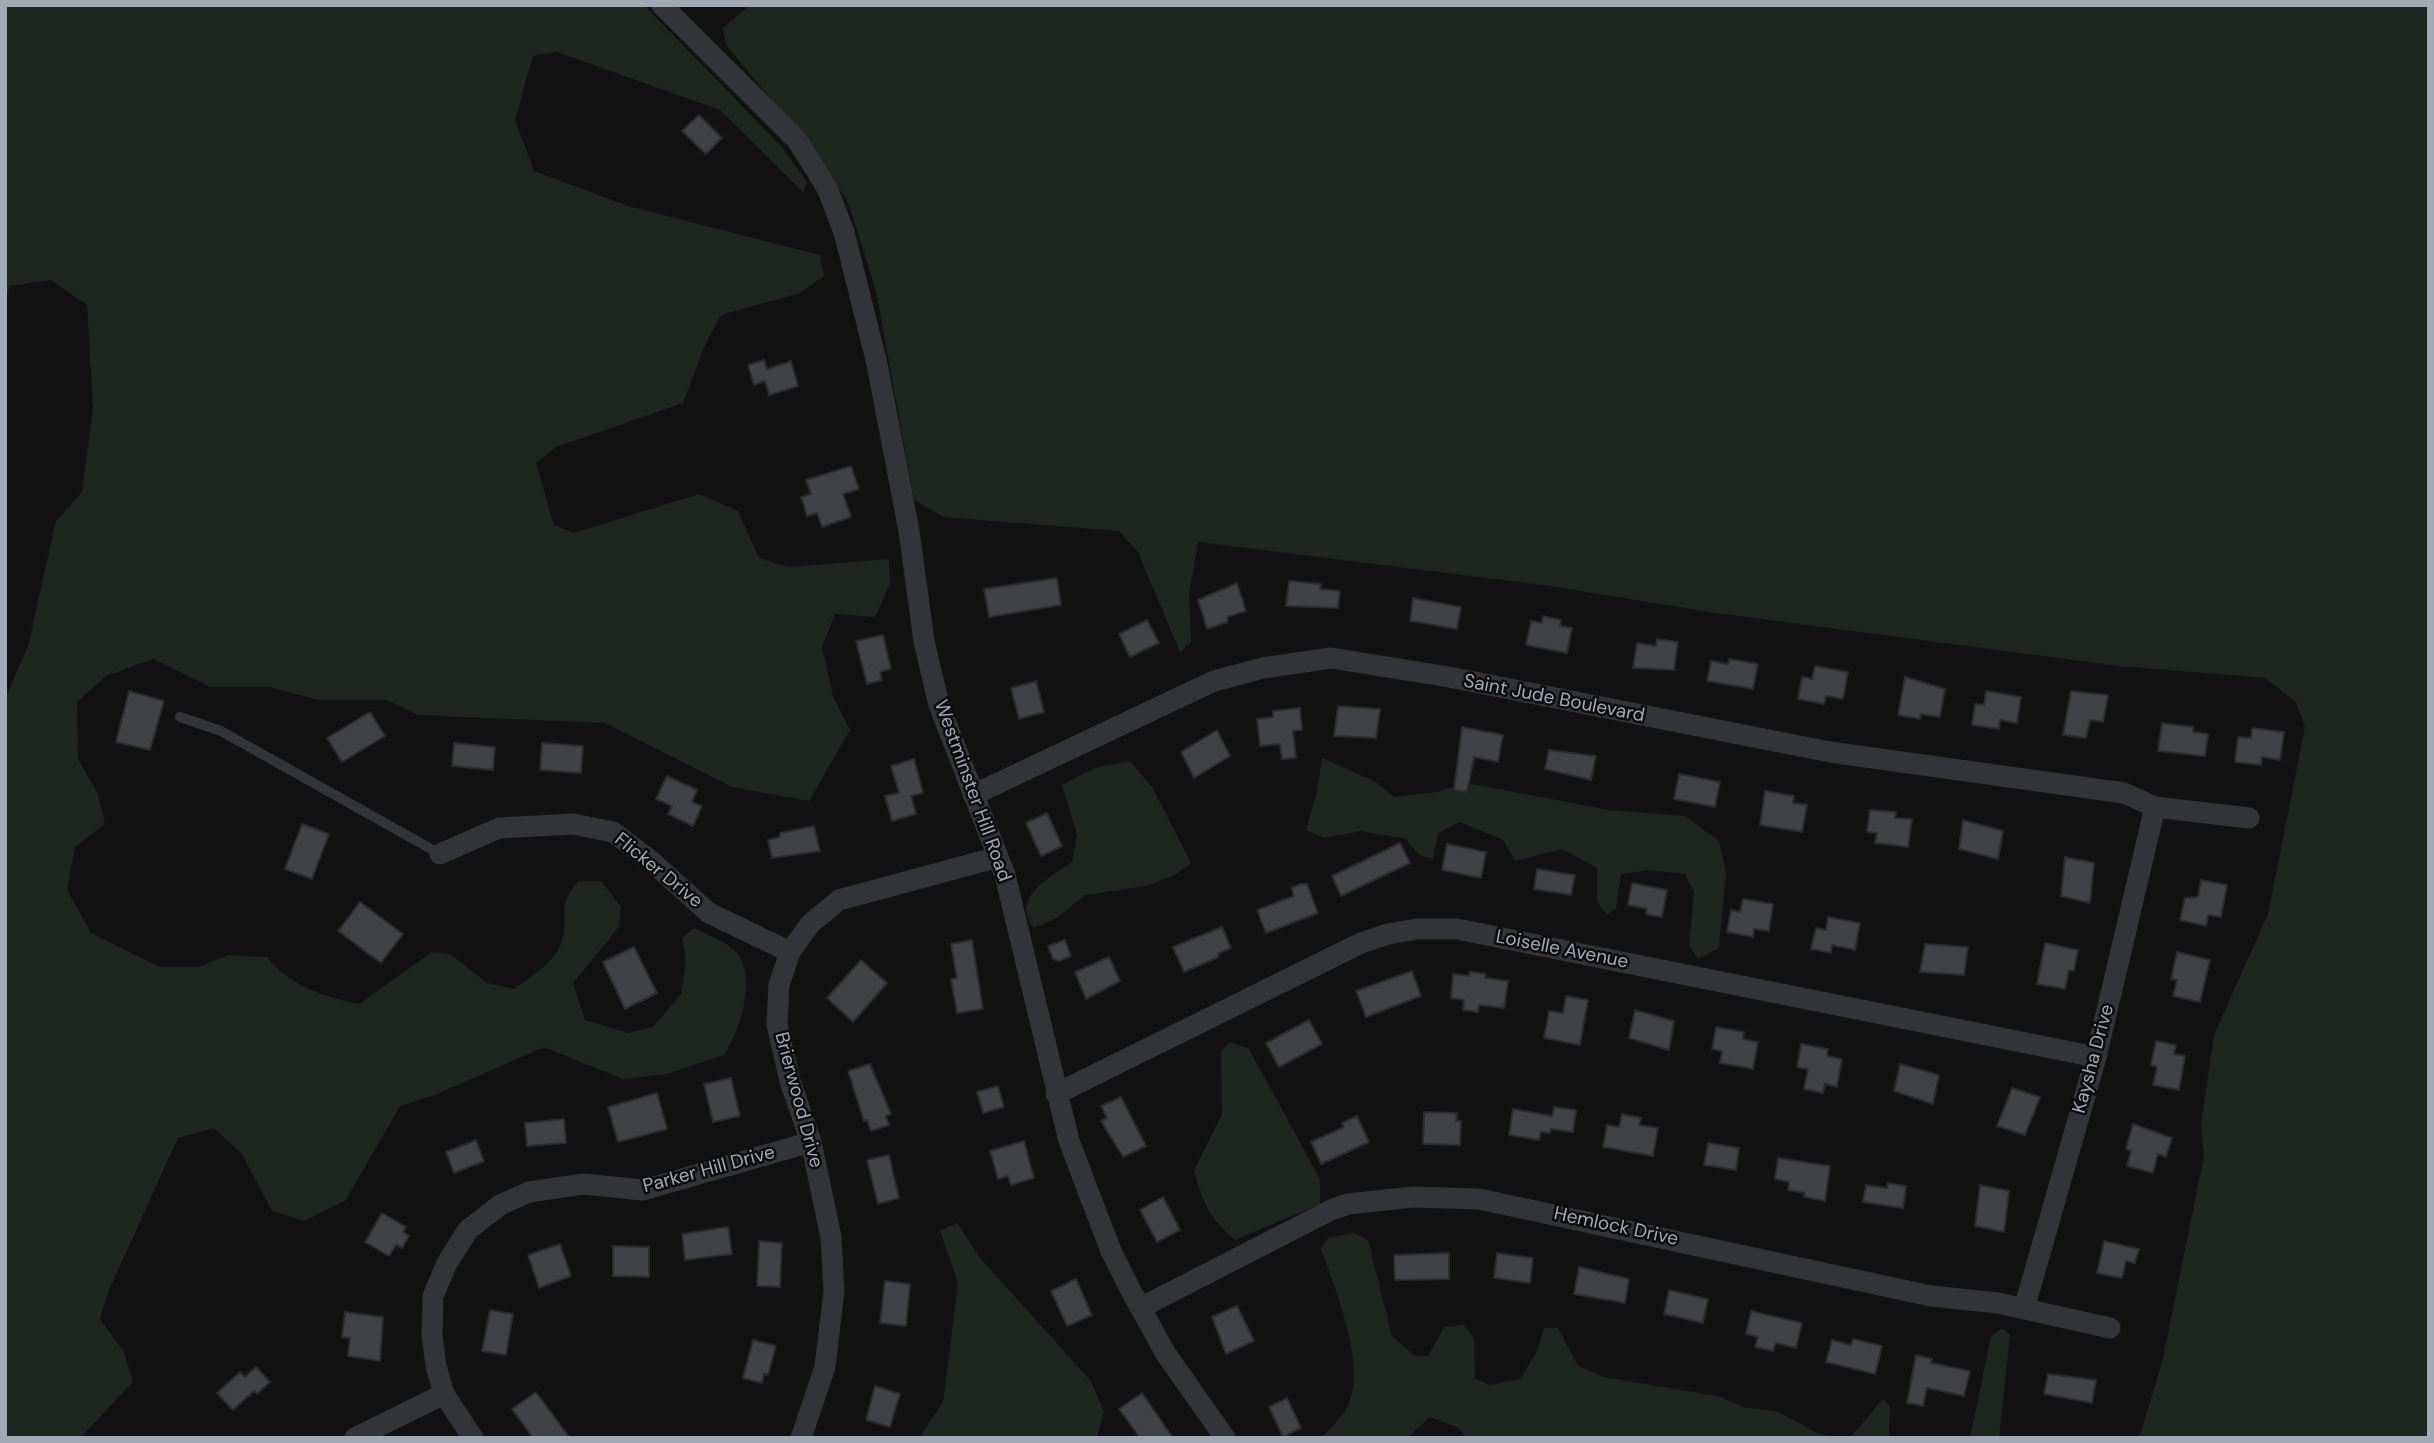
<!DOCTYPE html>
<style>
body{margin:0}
#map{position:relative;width:2434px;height:1443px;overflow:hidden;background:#121213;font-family:"DM Sans",sans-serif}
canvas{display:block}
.frame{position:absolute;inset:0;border:7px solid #a3a9b4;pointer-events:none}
</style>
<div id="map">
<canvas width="2434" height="1443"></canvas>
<div class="frame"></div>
</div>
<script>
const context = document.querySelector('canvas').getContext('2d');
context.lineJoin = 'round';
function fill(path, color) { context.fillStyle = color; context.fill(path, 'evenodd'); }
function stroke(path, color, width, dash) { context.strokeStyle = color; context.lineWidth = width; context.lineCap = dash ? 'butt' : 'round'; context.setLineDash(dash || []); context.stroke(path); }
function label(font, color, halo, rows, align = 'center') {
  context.font = font + ' "DM Sans",sans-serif'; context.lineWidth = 5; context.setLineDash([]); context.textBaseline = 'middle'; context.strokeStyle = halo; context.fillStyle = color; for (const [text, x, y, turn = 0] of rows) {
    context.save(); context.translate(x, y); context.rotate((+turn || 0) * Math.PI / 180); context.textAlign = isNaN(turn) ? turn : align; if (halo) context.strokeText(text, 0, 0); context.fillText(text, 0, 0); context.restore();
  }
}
fill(new Path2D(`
 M5,5H644L781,146L807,182L803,192L720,110L557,52L533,56L515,120L534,171L628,206L820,255L824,276L800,293L721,315L705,345L683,403L556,447L536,463L554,525L574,533L699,494L738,511L759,558L788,567L889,559L890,584L875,617L835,614L822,647L833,696L850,730L809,801L732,787L605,723L418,715L387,700H318L270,687H211L153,659L106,676L77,702L78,759L98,794L105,824L75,847L67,890L91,933L160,967H198L229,955L267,957C290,986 324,997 359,1004L432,952L450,954L487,983L514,989C532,976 557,961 563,938C569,907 555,912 578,881H601L621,907L619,927L573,983L585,1020L628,1033L653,1027L681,994L686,961L682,938L694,928C706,935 728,942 737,953C757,978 740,1031 724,1055L667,1074L623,1079L544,1047L437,1094L400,1106L345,1201L304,1221L272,1211L242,1154L214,1128L178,1138L109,1290L100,1319L124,1352L133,1382L80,1438H5V699L28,646L56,521L82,492L93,408L87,305L51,280L10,286L5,299Z
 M750,5H2429V1438H2139L2162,1363L2204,1156L2201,1124L2214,1035L2268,914L2305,727L2296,702L2265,678L2119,666L1716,613L1543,585L1198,542L1189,594L1191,642L1180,652L1138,552L1119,531L943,517L914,500L876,291L849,205L820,158L726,45L723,28Z
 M1322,758L1376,782L1394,797L1436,792L1467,783L1609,810L1685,816L1719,841L1726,872L1719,948L1698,959L1689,945L1694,892L1685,874L1649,870L1621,874L1616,908L1607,915L1597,901V868L1562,849L1515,861L1503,840L1460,822L1438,833L1433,859L1419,855L1406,839L1361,831L1324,838L1306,830L1316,796Z
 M1130,761L1152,787L1191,863L1175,875L1146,886L1085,895L1057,918L1034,928C1010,897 1049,878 1072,862L1077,835L1062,785L1095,768Z
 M1230,1042L1249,1049L1320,1179V1204L1235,1240C1209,1218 1203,1202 1194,1170L1222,1114L1221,1051Z
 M957,1223L980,1258L1090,1380L1104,1411L1097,1438H919L943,1402L958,1283L940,1231Z
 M1354,1233L1368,1240L1392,1336L1415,1356H1428L1444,1327L1464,1325L1474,1339L1475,1379L1490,1385L1520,1379L1537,1351L1544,1328H1558L1578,1366L1604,1377L1718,1396L1743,1407L1779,1412L1819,1434L1841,1438H1466L1459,1428L1430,1417L1407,1438H1321C1331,1429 1346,1413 1350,1400C1365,1360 1334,1287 1321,1248L1328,1238Z
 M2002,1328L2010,1335L1999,1438H1970L1991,1336Z
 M1883,1399L1890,1407L1889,1438H1850Z`), '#1e261f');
const building = new Path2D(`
 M699,115L722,138L706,154L682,131Z
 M764,360L767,369L791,361L798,386L769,395L765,381L754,385L748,365Z
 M851,466L859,489L843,494L851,517L822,527L817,513L807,516L801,497L811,494L806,480Z
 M1057,578L1061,605L989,617L984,589Z
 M1289,581L1321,584L1320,589L1340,591L1338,608L1286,606Z
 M1237,583L1246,611L1227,617L1228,622L1207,629L1198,600Z
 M1413,598L1461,607L1457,629L1410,621Z
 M1543,616L1561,620L1560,626L1572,628L1567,653L1526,645L1531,621L1542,623Z
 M1147,620L1159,643L1130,657L1119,634Z
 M883,635L891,669L880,672L882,680L867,684L856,641Z
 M1657,639L1678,642L1674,670L1633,668L1637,643L1656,646Z
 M1729,659L1758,664L1753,689L1707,681L1711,661L1728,664Z
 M1815,666L1848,672L1843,699L1826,696L1824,704L1798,699L1802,677L1812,679Z
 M1905,677L1945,689L1940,717L1921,714L1920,719L1898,715Z
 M1036,681L1044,712L1019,719L1011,688Z
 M129,691L164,701L150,750L116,742Z
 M1986,691L2021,697L2017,723L2000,720L1999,729L1972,725L1975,704L1984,705Z
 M2071,691L2108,695L2103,722L2090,720L2086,738L2063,735Z
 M1338,706L1380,709L1376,738L1334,736Z
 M1300,708L1302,730L1293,731L1296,758L1282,759L1280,744L1260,746L1257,719L1273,717V711Z
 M370,712L385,736L342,762L327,738Z
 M2162,723L2193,727V732L2208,734L2205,756L2158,751Z
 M1462,727L1503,735L1498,762L1474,757L1467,792L1454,790Z
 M2252,728L2284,732L2280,760L2262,757L2261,765L2235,762L2238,737L2251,738Z
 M1217,730L1230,756L1194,778L1181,752Z
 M454,743L495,747L493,770L452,766Z
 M542,743L583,746L581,773L540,770Z
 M1549,750L1596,756L1591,780L1545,769Z
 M914,759L923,793L911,796L916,814L892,821L885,796L899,793L891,766Z
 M1679,774L1720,782L1715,807L1674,799Z
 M667,776L697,790L692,802L702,806L693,826L668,814L672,806L656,799Z
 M1765,791L1794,796L1793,803L1807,805L1802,832L1760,825Z
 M1870,810L1896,812L1895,818L1912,819L1908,847L1875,843L1877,833L1867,832Z
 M1047,813L1062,846L1041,856L1026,823Z
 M1963,820L2003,831L1998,859L1959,849Z
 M302,824L329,834L312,879L285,869Z
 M814,826L820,851L772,858L768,840L780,837V833Z
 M1400,843L1410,863L1341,896L1332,876Z
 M1447,844L1486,852L1481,878L1442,870Z
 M2065,857L2094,863L2090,903L2061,896Z
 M1537,869L1575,875L1571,895L1534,889Z
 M2201,880L2227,885L2221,917L2208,915L2206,926L2180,920L2185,898L2198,897Z
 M1632,883L1667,890L1662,917L1646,914L1647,909L1628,905Z
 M1301,884H1307L1318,913L1266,933L1257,910L1294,896L1291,888Z
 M1743,899L1773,904L1769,931L1754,929L1753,937L1727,932L1731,910L1740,912Z
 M360,902L403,934L381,963L338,931Z
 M1828,917L1860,923L1855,950L1832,945L1831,953L1811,949L1816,928L1826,930Z
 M1222,927L1231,948L1218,954L1219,957L1184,972L1173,947Z
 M972,940L983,1009L957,1013L951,979L957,978L951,944Z
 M1065,940L1071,956L1059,961L1053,959L1048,946Z
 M2045,943L2078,950L2074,971L2069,970L2065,989L2037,984Z
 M1925,944L1968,947L1964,975L1920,972Z
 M634,947L657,993L625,1009L603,962Z
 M2177,952L2210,960L2200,1002L2173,996L2177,980L2171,979Z
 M1109,957L1120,981L1086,999L1075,972Z
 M861,960L887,983L853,1022L827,998Z
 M1412,971L1421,996L1366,1017L1356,991Z
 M1470,972L1486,974L1485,978L1508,981L1504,1008L1479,1005L1478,1012L1463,1010L1464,1000L1451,998L1453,974L1469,976Z
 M1566,996L1588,1000L1580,1045L1544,1038L1549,1011L1563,1013Z
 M1635,1010L1674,1021L1669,1050L1629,1038Z
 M1309,1020L1322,1044L1279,1067L1266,1043Z
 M1716,1027L1744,1032L1743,1039L1758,1042L1753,1069L1720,1063L1722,1051L1712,1049Z
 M2156,1041L2176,1045L2174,1054L2185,1056L2179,1090L2153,1085L2157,1067L2151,1065Z
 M1801,1044L1828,1049L1827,1056L1842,1059L1837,1087L1825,1084L1823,1093L1804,1089L1808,1069L1797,1067Z
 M870,1064L891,1114L886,1116L889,1125L871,1131L867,1120L864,1121L848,1071Z
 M1900,1064L1939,1075L1933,1104L1894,1091Z
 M731,1078L740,1116L713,1122L704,1084Z
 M998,1086L1004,1107L983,1113L977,1092Z
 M2012,1088L2040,1097L2025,1135L1997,1126Z
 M657,1093L667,1129L618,1142L608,1107Z
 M1121,1097L1146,1146L1123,1157L1101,1121L1107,1118L1101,1106Z
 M1554,1107L1576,1110L1573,1132L1551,1129L1550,1133L1541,1132L1539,1140L1509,1135L1513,1109L1552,1116Z
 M1424,1112L1457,1113L1456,1121H1461L1460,1145L1423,1144Z
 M1622,1114L1641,1118L1639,1125L1658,1128L1653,1156L1603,1147L1607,1125L1619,1127Z
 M1357,1116L1369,1142L1321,1164L1311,1142L1344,1127L1342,1123Z
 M564,1119L566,1143L527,1146L525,1123Z
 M2133,1124L2172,1138L2166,1157L2158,1154L2153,1173L2127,1166L2131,1151L2126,1149Z
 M476,1140L484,1161L454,1173L446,1152Z
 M1024,1141L1034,1178L1011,1185L1008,1176L998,1179L990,1151Z
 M1708,1143L1739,1148L1736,1170L1704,1165Z
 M889,1155L899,1198L878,1204L867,1160Z
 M1778,1158L1830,1166L1825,1201L1804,1197L1805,1193L1788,1190L1789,1182L1775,1179Z
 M1888,1183L1906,1186L1903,1208L1863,1202L1866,1185L1887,1188Z
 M1980,1185L2009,1191L2004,1232L1975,1226Z
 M1163,1197L1180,1230L1157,1242L1140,1210Z
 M382,1213L406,1227L403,1232L409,1236L402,1248L396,1245L389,1256L365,1242Z
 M728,1227L732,1254L685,1260L682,1234Z
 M759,1241L782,1243L780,1287L757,1286Z
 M2104,1241L2139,1249L2135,1263L2126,1261L2122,1278L2097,1273Z
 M560,1244L571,1276L539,1288L528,1255Z
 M613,1246L649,1247V1277L613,1276Z
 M1449,1253V1279L1395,1280L1394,1255Z
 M1497,1253L1533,1258L1530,1283L1494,1278Z
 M1579,1267L1629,1279L1625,1303L1574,1294Z
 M1076,1279L1092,1315L1067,1326L1051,1291Z
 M885,1281L910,1284L906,1326L880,1323Z
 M1669,1290L1708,1299L1703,1323L1664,1314Z
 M1237,1306L1254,1341L1226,1354L1212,1317Z
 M490,1310L513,1314L506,1355L482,1351Z
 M1751,1311L1802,1323L1796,1348L1776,1343L1773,1351L1755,1347L1758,1337L1746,1334Z
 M345,1312L383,1317L380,1361L348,1356L350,1338L342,1337Z
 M1853,1339L1882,1346L1875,1374L1826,1362L1832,1340L1851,1345Z
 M753,1340L776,1346L768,1375L764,1374L762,1383L743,1378Z
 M1916,1355L1932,1359L1931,1363L1970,1371L1964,1396L1927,1388L1923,1406L1907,1403Z
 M256,1367L270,1382L257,1394L254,1391L233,1410L217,1393L240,1372L245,1377Z
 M2048,1374L2096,1380L2092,1403L2044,1394Z
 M875,1386L900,1394L890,1427L866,1420Z
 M536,1392L570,1438H533L512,1409Z
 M1142,1393L1173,1438H1140L1119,1409Z
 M1287,1398L1301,1428L1283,1437L1269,1407Z`);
fill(building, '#414246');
stroke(building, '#2c2c2f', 2);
stroke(new Path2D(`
 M180,717L221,731L440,854`), '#333438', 10);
stroke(new Path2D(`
 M662,5L797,140L827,188L844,232L877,364L909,531L924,641L939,705L1005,875L1069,1141L1111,1251L1130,1289L1166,1354L1225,1438
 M973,795L1214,681L1263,668L1331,658L1449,677L1830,752L2124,793L2155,807L2249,818
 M440,854L499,828L573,824L613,832L650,860L709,913L790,952
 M1056,1094L1361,943L1388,934L1417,929H1457L2096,1057
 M1140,1308L1331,1210L1348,1204L1413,1197L1479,1199L1931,1296L1998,1303L2110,1328
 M2024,1309L2096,1057L2155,807
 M355,1438L444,1394
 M473,1438L444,1394L436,1366L432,1335L433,1296L447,1263L468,1230L500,1205L529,1192L583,1184L643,1190L811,1142
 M801,1438L825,1367L834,1291L831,1237L811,1142L790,1081L777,1025L779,985L790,952L810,924L839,900L998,857`), '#333438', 21);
label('19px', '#a3a9b4', '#0d0d0e', [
 ["Saint Jude Boulevard",1554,699,11],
 ["Westminster Hill Road",972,791,70],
 ["Flicker Drive",658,871,39],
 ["Loiselle Avenue",1562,950,11],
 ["Kaysha Drive",2094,1059,-75],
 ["Brierwood Drive",798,1100,75],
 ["Parker Hill Drive",709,1170,-15],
 ["Hemlock Drive",1616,1227,12]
]);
</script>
